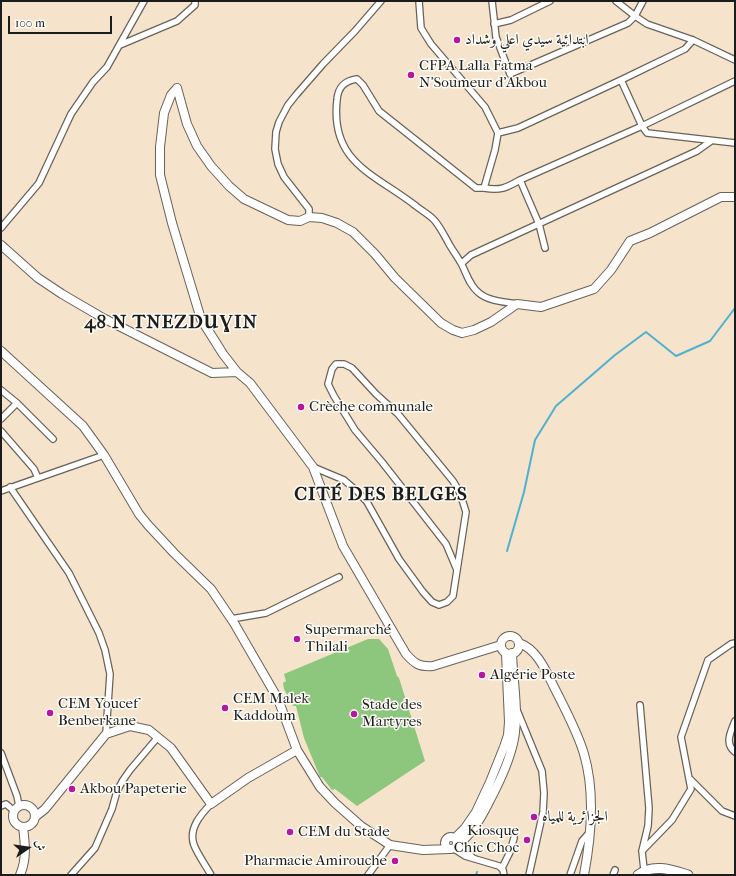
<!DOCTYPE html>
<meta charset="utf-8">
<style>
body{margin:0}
#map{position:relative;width:736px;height:876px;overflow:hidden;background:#f6e3cb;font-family:"IM FELL French Canon",Amiri,serif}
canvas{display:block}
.frame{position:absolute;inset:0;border:2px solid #1c1c1c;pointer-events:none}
.north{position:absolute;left:8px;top:828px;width:40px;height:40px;-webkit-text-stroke:3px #fdfcf7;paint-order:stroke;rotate:77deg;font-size:11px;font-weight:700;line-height:16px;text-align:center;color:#1c1c1c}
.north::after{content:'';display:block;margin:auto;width:14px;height:18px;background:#1c1c1c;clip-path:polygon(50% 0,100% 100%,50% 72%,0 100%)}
.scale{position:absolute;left:8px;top:16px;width:104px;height:18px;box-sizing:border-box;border:2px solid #1c1c1c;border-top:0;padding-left:5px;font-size:12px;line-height:14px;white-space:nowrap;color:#1c1c1c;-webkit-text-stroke:3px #fdfcf7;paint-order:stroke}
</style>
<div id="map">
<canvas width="736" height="876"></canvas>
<div class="frame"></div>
<div class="north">ش</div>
<div class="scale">100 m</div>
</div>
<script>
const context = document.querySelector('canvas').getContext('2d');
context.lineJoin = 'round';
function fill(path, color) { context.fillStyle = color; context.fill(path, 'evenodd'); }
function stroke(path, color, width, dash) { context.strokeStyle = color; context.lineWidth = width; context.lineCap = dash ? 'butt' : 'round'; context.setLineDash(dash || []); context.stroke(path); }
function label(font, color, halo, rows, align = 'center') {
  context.font = font + ' "IM FELL French Canon",Amiri,serif'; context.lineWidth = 3; context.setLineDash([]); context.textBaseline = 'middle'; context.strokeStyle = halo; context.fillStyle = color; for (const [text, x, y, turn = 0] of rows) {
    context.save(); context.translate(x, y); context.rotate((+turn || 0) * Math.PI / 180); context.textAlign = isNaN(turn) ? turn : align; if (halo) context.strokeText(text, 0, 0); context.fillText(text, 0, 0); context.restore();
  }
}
fill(new Path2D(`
 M368,639H379L388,649L397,676L399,678L425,761L357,806L335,789L332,790L322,777H320L304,738L296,706H293L284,689L283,683L286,681L284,674Z`), '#8cc77d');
stroke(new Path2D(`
 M507,551L524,492L535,440L556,406L615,355L646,332L676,356L710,341L735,308
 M476,875L477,872`), '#4fb1ce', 2);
const street = new Path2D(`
 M419,1L421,28L431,44L485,107L498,133L495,150L484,188H476L379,111L363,85L357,79C344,81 338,87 337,100C330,163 375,174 416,206C422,211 430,215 435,221C440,227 444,235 448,242C452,250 458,257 462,265C467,275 470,286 479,293C488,301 505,302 517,304
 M492,1L496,37L510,74L628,23L635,16L643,1
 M616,1L635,16L647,24L693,40L735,60
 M494,24L511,20L550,1
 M120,45L177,21L195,5V1
 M621,80L642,126L647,133L735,143
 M498,133L518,128L621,80L685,49L693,40
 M520,180L539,224L545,248
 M484,188C500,191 506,188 520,180L642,126L735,81
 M309,217V209L284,177L278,164L275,149L276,132L279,122L288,105L296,95L323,64L355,31L381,1
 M1,228L39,183L71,114L93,82L107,67L144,1
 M462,263L471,255L697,151L711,141
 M1,390L17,403L53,439
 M1,419L17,403
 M1,431L34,469L38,478
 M313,467L344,480L358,492L367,502L399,559L423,592L432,602L439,605L447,602L453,596L466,512L460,493L453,481L398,414L376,394L352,368L344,364H336L332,369L328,384L334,396L355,430L382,462L439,535L446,544L457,570
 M10,487L69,573L99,633L105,650L110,674L106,734
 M1,491L104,455
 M231,619L266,613L339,577
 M640,705L649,808L648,826L642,851L644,870
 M517,710L542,771L544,793L543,812L529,875
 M735,721C731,731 724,744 735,752
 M1,753L17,796L19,806
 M689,778L722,811L735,816
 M211,804C201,814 188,829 194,845C198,855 206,866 211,875
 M1,806L6,804L14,811
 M457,845L472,857
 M454,849L465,856L499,866L503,870L504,875
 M642,851L672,820L691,789L681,737L708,660L731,644L735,643
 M502,868L510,852L514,838
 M71,875L95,848L112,809L117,791L123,780L130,770L158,737
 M368,875L390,845
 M570,875L582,841L589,833
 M613,875L615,870`);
const secondary = new Path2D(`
 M177,88L187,124L197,146L211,166L229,186L244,199L288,220L300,221L309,217L322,218L337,223L353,232L375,254L395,278L441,323L453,330L462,333L474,330L491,322L517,304L541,307L594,289L611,270L630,241L650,233L721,197H735
 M177,88L171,95L164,113L160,147V175L172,223L201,319L223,354L237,372
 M1,245L38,278L62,294L103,318L212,373L237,372L250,383L313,467L343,546L406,654C415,664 419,667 433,666L501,645
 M1,351L83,426L104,455L139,514L148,525L174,553L211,589L234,623L278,699L297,750L320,787L335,803L361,826L390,845L423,850L449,849
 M501 645a9 9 0 1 1 18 0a9 9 0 1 1-18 0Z
 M519,643C537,649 546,671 554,687C564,707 578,733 584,754C595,791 591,838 584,875
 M13 816a11 11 0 1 1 22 0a11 11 0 1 1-22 0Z
 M35,817L45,809L106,734L130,726L149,730L171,748L211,804L248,778L297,750
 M445 843a6 6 0 1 1 12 0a6 6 0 1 1-12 0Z
 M455,838L465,828L476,812L490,782L504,747L508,735L509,722L506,653
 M457,845C471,836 481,818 488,804C497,787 506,769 511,751C521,720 513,685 512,653
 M20,875C27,859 25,843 23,827`);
const primary = new Path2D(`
 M638,875C653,863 672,870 688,875`);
stroke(street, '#686259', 8);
stroke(secondary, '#686259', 10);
stroke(primary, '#686259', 11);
stroke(street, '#fff', 5.5);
stroke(secondary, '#fff', 8);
stroke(primary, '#fff', 9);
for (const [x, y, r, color] of [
 [457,40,4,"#b5179e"],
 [411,75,4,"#b5179e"],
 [301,407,4,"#b5179e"],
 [297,639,4,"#b5179e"],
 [482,675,4,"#b5179e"],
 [225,708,4,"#b5179e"],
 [50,713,4,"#b5179e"],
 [354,714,4,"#b5179e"],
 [72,789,4,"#b5179e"],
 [534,817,4,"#b5179e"],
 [290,832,4,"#b5179e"],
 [527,840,4,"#b5179e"],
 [395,861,4,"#b5179e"]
]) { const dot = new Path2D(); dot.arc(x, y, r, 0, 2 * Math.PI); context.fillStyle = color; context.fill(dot); stroke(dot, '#fdfcf7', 1.5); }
label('15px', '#1c1c1c', '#fdfcf7', [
 ["ابتدائية سيدي اعلي وشداد",465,40],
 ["CFPA Lalla Fatma",419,66],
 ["N'Soumeur d'Akbou",419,83],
 ["Crèche communale",309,407],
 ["Supermarché",305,630],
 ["Thilali",305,647],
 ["Algérie Poste",490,675],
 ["CEM Malek",233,699],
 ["Kaddoum",233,716],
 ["CEM Youcef",58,704],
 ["Benberkane",58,721],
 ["Stade des",362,705],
 ["Martyres",362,722],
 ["Akbou Papeterie",80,789],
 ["الجزائرية للمياه",542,817],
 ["Kiosque",519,831,"right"],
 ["Chic Choc",519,848,"right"],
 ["CEM du Stade",298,832],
 ["Pharmacie Amirouche",387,861,"right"]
], 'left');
context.letterSpacing = '1px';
label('bold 19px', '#1c1c1c', '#fdfcf7', [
 ["48 N TNEZDUƔIN",171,323],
 ["CITÉ DES BELGES",381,495]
]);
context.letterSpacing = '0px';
</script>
